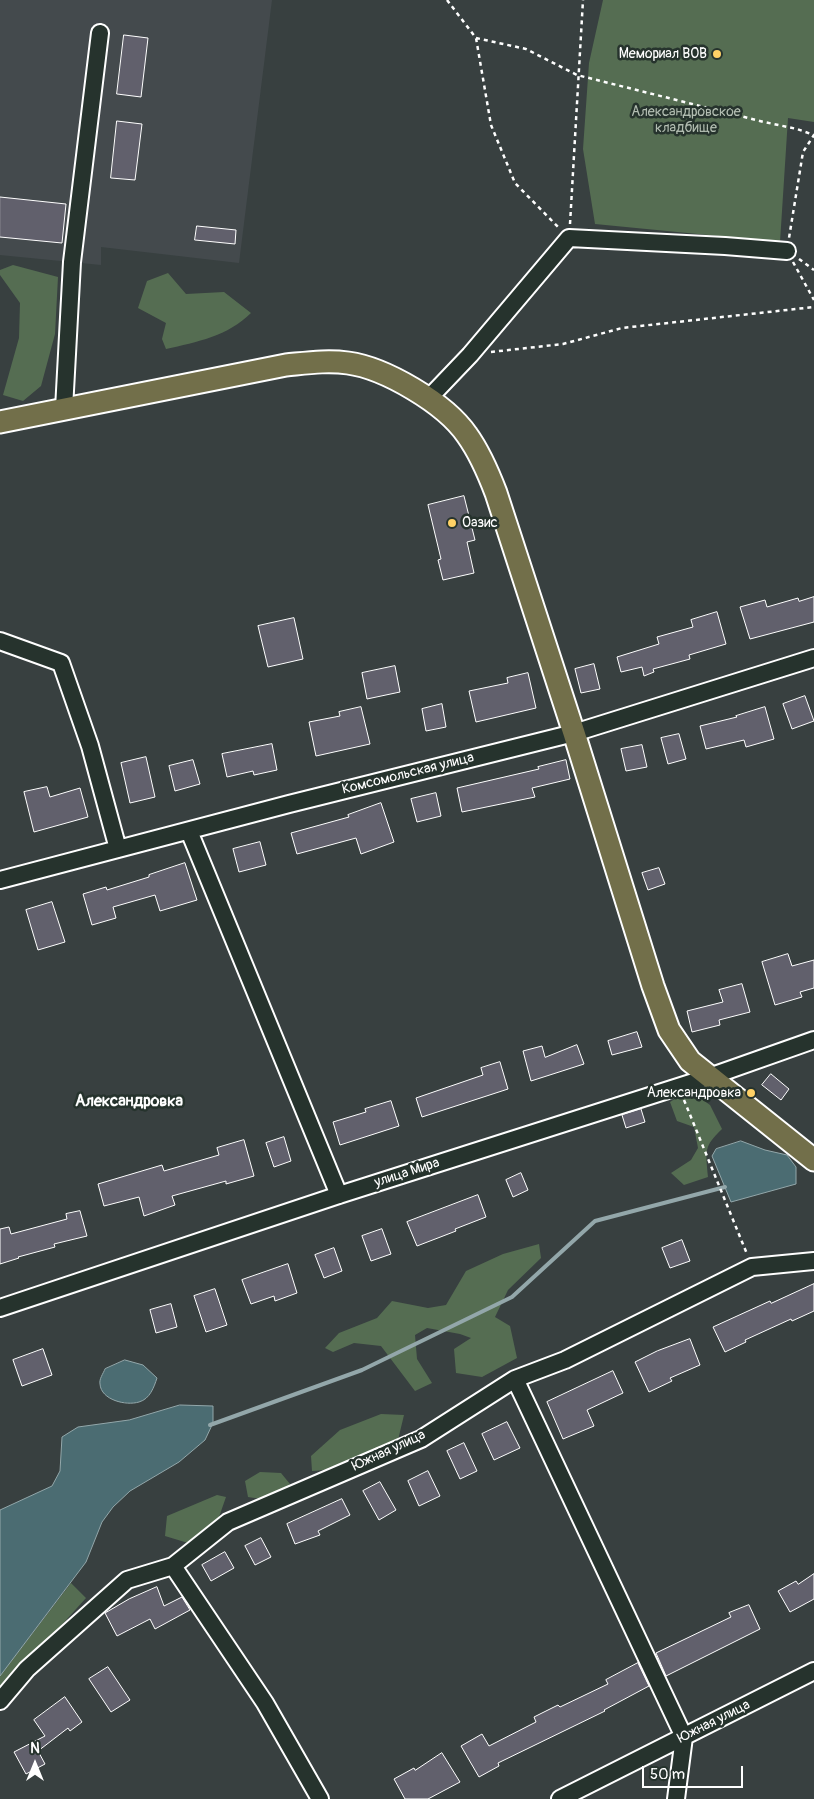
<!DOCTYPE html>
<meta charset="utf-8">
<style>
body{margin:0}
#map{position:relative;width:814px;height:1799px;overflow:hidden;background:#384040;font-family:Pangolin,sans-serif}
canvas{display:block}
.north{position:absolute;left:10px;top:1739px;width:50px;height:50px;-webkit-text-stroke:4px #26332d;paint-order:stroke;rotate:0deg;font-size:14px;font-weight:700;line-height:20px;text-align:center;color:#fff}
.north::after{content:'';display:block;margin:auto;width:18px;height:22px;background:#fff;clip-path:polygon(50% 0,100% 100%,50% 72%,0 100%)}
.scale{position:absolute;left:642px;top:1766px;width:101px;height:22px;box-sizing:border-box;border:2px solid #fff;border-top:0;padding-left:6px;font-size:15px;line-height:18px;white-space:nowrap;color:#fff;-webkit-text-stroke:4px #26332d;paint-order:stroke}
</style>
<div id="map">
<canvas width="814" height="1799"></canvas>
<div class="north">N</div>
<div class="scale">50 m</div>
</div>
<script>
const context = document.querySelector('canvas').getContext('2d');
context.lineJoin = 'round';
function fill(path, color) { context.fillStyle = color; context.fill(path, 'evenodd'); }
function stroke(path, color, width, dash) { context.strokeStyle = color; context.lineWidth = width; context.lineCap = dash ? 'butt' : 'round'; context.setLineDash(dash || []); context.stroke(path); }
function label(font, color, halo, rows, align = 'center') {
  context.font = font + ' Pangolin,sans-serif'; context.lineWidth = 5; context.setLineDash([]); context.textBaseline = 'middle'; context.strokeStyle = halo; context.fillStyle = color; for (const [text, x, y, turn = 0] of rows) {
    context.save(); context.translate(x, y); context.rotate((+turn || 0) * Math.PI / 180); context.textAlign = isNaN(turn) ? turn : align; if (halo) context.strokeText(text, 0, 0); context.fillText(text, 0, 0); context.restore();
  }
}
fill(new Path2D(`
 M0,0H272L239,263L101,247V265L0,255Z`), '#444a4d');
fill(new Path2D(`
 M603,0H814V122L788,118L780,242L595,224L583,149L589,63Z
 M13,265L58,277L55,334L41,386L23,401L3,395L19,338L20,303L0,275V270Z
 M168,273L186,294L224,292L251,313C228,336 197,342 166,349L162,339L166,323L138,308L147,281Z
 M689,1090L710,1105L722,1129C703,1147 706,1151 708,1177L684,1185L671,1173L691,1160L698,1148L694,1127L677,1121L670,1102Z
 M539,1244L541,1258L508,1290L495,1317L510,1326L517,1358L482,1377L456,1373L454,1349L471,1338L460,1334L427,1328L415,1335L417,1359L432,1383L415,1391L381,1346L354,1343L333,1352L325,1348L339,1333L377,1318L392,1301L428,1308L446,1305L466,1271L503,1254Z
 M381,1414L404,1415L398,1440C374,1454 341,1470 312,1471L311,1456L340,1430Z
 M260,1472L281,1473L290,1484C277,1494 265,1501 248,1497L245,1481Z
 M217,1495L226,1497L219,1517L200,1537L188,1543L165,1536L167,1516Z
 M71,1583L86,1598L0,1693V1676Z`), '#556d52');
const water = new Path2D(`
 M741,1141L765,1150L787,1155L796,1167V1184L731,1202L712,1156L716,1149Z
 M125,1360L143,1365L157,1378C154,1387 150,1399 139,1402C126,1406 101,1400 100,1384C99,1379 103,1374 105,1369Z
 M180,1405L213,1406V1423L205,1440L179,1462L130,1491L113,1507L102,1522L86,1562L0,1676V1510L52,1486L60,1471L62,1437L78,1427L129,1420Z`);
fill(water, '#4b6c72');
stroke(water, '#93a7aa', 1);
stroke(new Path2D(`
 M210,1425L362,1370L512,1297L595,1221L725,1187`), '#93a7aa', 4);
const building = new Path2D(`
 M124,35L148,38L141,97L117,94Z
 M117,121L142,124L135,180L111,178Z
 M0,197L66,204L62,243L0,237Z
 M197,226L236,230L235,244L195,240Z
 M464,496L475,540L467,542L474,573L443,580L438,560L441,559L428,505Z
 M814,597V622L750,639L740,607L765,600L767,607L798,598L799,601Z
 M717,612L726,644L689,655L690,659L653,669L654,672L644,676L642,667L621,672L617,657L659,644L657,637L693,627L691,620Z
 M294,618L303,659L268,667L258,626Z
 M594,664L600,689L581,693L575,669Z
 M395,666L400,692L367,699L362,673Z
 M528,673L536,708L476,722L469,691L508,683L507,678Z
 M805,696L814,721L792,729L783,704Z
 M442,704L446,727L426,731L422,709Z
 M361,707L370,744L316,756L309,722L340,716L339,712Z
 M765,707L774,739L746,747L744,740L706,749L700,726L737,717L736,716Z
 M679,734L686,759L668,764L661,738Z
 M272,744L277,770L254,775L253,771L227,777L222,754Z
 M642,745L647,767L626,771L621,749Z
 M146,757L155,797L130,803L121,763Z
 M193,760L200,784L175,791L169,766Z
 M566,760L570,779L532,788L535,797L462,812L457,788L539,769L538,767Z
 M47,787L50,797L80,788L88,817L34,832L24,792Z
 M436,793L441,816L417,822L411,799Z
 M381,803L394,842L361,854L356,838L297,854L291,833L349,817L348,815Z
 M260,842L266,865L239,872L233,849Z
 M185,863L197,900L160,911L155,895L113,907L116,918L92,925L83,894L106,887L107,890L149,877V875Z
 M659,868L665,884L648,890L642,873Z
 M52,902L65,942L38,950L26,910Z
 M788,954L792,966L814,960V988L800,992L802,997L775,1005L762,962Z
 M742,984L750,1012L719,1020L720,1025L692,1032L687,1011L723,1002L719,990Z
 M637,1032L642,1047L612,1055L608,1041Z
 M577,1045L584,1064L531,1081L523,1051L542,1046L545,1057Z
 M500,1062L508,1089L422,1117L416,1098L483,1075L481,1068Z
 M771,1074L789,1089L781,1100L762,1085Z
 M391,1101L399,1126L340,1145L333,1122L366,1112L365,1109Z
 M641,1109L645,1122L626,1128L622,1115Z
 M284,1137L291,1161L274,1167L266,1143Z
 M244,1140L254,1176L226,1184V1181L172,1196L175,1205L144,1216L139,1197L104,1206L98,1184L162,1165L164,1171L219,1155L217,1148Z
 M521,1173L528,1190L513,1197L506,1180Z
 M478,1195L486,1217L455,1229L456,1231L417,1246L407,1222Z
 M80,1211L87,1236L54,1244L55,1247L18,1257L19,1258L0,1264V1229L9,1227L11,1234L67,1219L66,1214Z
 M382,1229L391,1254L371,1261L362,1236Z
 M682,1240L690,1261L670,1268L662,1248Z
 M334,1248L342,1271L324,1278L315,1255Z
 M288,1264L297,1293L275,1301L274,1296L251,1304L242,1280Z
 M814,1284V1311L792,1321L791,1319L745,1340L746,1342L725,1352L713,1327L770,1301L771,1303Z
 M215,1289L227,1325L206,1332L194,1296Z
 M171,1304L177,1327L156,1333L150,1310Z
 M690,1339L700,1365L670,1378L672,1381L649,1392L635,1362L657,1351Z
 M43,1349L52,1375L22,1386L13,1360Z
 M613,1371L623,1393L587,1410L594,1426L563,1439L547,1402Z
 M507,1422L520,1448L494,1460L482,1434Z
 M464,1443L477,1471L460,1479L447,1451Z
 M428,1471L440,1496L419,1506L408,1481Z
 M380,1482L396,1510L379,1520L363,1491Z
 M342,1499L350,1515L318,1531L320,1535L295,1544L287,1524Z
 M261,1538L271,1557L255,1565L245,1546Z
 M225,1552L234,1568L211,1581L202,1565Z
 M814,1574V1599L790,1612L778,1591L796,1581L798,1584Z
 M157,1587L164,1606L182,1597L190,1610L155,1629L150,1619L117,1636L105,1613L129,1599Z
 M749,1605L760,1629L666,1676L656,1653L731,1617L729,1613Z
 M638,1663L649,1686L604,1710L605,1711L498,1763L499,1766L479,1777L461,1746L482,1734L489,1746L536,1722L534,1717L558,1705L560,1707L608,1684L606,1680Z
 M108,1667L130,1700L111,1712L89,1679Z
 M65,1697L82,1722L70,1731L68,1728L38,1751L45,1764L26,1774L14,1752L45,1736L34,1720Z
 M442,1753L460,1782L428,1799H405L394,1779L414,1768L415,1770Z`);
fill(building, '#61606c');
stroke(building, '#fff', 1);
const minor = new Path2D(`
 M428,399L470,355L569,238L725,246L787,251
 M64,409L72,262L100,33
 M0,641L61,663L90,746L118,849
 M189,831L339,1195
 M0,880L289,804L574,733L814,658
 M0,1308L339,1195L709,1077L814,1040
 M515,1379L684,1737L676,1799
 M173,1566L265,1703L320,1799
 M0,1701L27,1669L127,1580L173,1566L228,1522L421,1439L515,1379L565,1360L752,1267L814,1261
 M560,1799L814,1671`);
const major = new Path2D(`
 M0,422L286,365C307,363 327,360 348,363C385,368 445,403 467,435C480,453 488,472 496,493L574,733L653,986L669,1030L690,1061L814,1160`);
stroke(minor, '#fff', 20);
stroke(major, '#fff', 25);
stroke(new Path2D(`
 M447,0L476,38L491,125L515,183L559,228
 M476,38L526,49L577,75L764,122L797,129L814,135L803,152L789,238
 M570,224L583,0
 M799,259L814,270
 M793,262L814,300
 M491,352L563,344L622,328L814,307
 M684,1100L747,1254`), '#fff', 2.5, [4, 4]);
stroke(minor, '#26332d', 16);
stroke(major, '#726f4a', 21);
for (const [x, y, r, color] of [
 [717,54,5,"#ffd166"],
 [452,523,5,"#ffd166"],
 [751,1093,5,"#ffd166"]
]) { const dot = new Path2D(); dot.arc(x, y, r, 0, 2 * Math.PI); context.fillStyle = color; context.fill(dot); stroke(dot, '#26332d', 2); }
label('14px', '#fff', '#26332d', [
 ["Мемориал ВОВ",707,54],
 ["Оазис",462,523,"left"],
 ["Александровка",741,1093]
], 'right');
label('14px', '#b2bdb1', '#26332d', [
 ["Александровское",686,112],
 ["кладбище",686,128]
]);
label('14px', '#fff', '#26332d', [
 ["Комсомольская улица",408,774,-14],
 ["улица Мира",407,1173,-18],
 ["Южная улица",389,1451,-25],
 ["Южная улица",714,1722,-27]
]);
label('bold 16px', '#fff', '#26332d', [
 ["Александровка",129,1102]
]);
</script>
